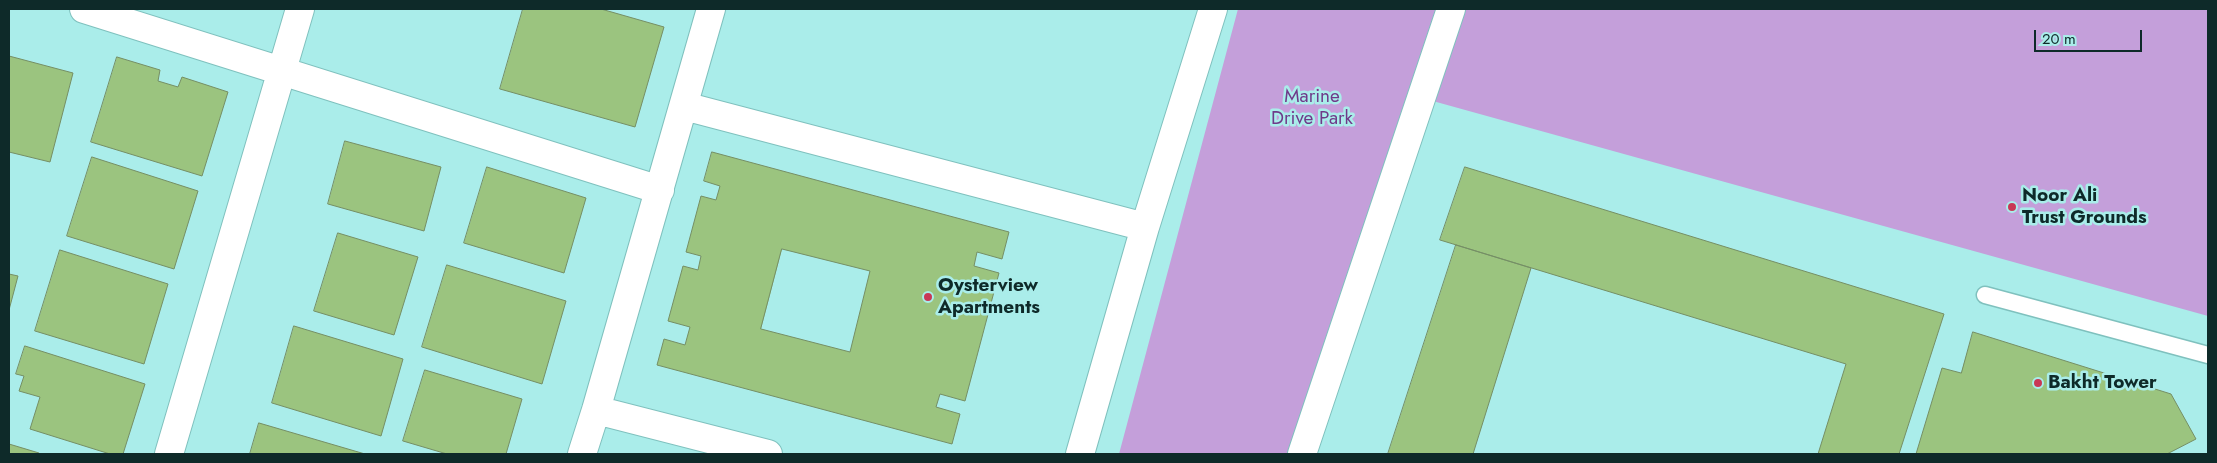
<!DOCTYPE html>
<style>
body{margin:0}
#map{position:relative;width:2217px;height:463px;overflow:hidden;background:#aaedea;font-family:Jost,sans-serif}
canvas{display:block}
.frame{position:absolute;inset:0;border:10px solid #0e2a29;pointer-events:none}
.scale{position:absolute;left:2034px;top:30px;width:108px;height:22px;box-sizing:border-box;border:2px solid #0e2a29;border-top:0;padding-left:6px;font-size:15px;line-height:18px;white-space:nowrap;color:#0e2a29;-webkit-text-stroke:4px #aaedea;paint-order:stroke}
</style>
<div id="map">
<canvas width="2217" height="463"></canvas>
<div class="frame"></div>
<div class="scale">20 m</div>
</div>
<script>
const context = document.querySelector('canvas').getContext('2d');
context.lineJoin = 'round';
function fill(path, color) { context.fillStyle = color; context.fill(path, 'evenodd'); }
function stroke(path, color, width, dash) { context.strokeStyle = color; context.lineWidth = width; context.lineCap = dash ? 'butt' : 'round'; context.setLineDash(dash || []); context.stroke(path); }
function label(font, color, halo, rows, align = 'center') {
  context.font = font + ' Jost,sans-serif'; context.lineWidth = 5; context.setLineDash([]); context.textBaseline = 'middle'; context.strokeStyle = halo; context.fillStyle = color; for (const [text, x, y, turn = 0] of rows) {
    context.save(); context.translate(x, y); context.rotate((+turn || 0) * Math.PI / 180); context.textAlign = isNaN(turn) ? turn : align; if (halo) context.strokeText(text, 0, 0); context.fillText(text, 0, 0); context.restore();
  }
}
fill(new Path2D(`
 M1238,9H1447L1304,454H1119Z
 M1458,9H2208V316L1422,98Z`), '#c49fda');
const building = new Path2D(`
 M523,9H601L664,27L635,127L500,89Z
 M9,56L73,73L50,162L9,152Z
 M117,57L160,70L158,81L178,87L182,77L228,92L202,176L91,142Z
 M345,141L441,167L424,231L328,204Z
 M712,152L1009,232L1002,259L977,252L974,266L999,273L965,401L940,394L936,407L960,414L952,444L657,365L664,339L685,345L690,327L668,321L683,266L698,270L701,256L686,252L701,196L716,200L720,186L704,181ZM782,249L870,271L850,352L761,329Z
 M92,157L198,191L174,269L67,236Z
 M487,167L586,198L564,273L464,243Z
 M1465,167L1944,314L1899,454H1818L1846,364L1440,240Z
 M338,233L418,257L394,335L314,311Z
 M1456,245L1531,268L1473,454H1388Z
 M60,250L168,284L144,364L35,331Z
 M447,265L566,301L542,384L422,347Z
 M9,274L18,276L9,310Z
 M294,326L403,359L381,436L272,403Z
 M1973,332L2171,394L2196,439L2167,454H1916L1942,368L1961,373Z
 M25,346L145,384L123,454H110L30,429L40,397L19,391L24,376L16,374Z
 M425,370L522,399L506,454H447L403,441Z
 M259,423L365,454H250Z
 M9,444L39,453L38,454H9Z`);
fill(building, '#9bc47f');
stroke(building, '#758e64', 1);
const service = new Path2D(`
 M1985,295L2208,355`);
const minor = new Path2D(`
 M84,9L660,190
 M684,106L1145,227
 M596,410L768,454
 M169,454L300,9
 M582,454L596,410L711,9
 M1080,454L1145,227L1213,9
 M1302,454L1451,9`);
stroke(service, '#7fc1be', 19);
stroke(minor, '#7fc1be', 30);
stroke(service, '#fff', 16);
stroke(minor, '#fff', 28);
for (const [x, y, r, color] of [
 [2012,207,5,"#c83856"],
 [928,297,5,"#c83856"],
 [2038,383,5,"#c83856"]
]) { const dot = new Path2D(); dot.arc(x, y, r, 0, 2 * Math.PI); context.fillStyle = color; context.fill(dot); stroke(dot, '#aaedea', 2); }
label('19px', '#6f3a89', '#aaedea', [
 ["Marine",1312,97],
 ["Drive Park",1312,119]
]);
label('bold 19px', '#0e2a29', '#aaedea', [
 ["Noor Ali",2022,196],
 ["Trust Grounds",2022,218],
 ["Oysterview",938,286],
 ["Apartments",938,308],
 ["Bakht Tower",2048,383]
], 'left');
</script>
